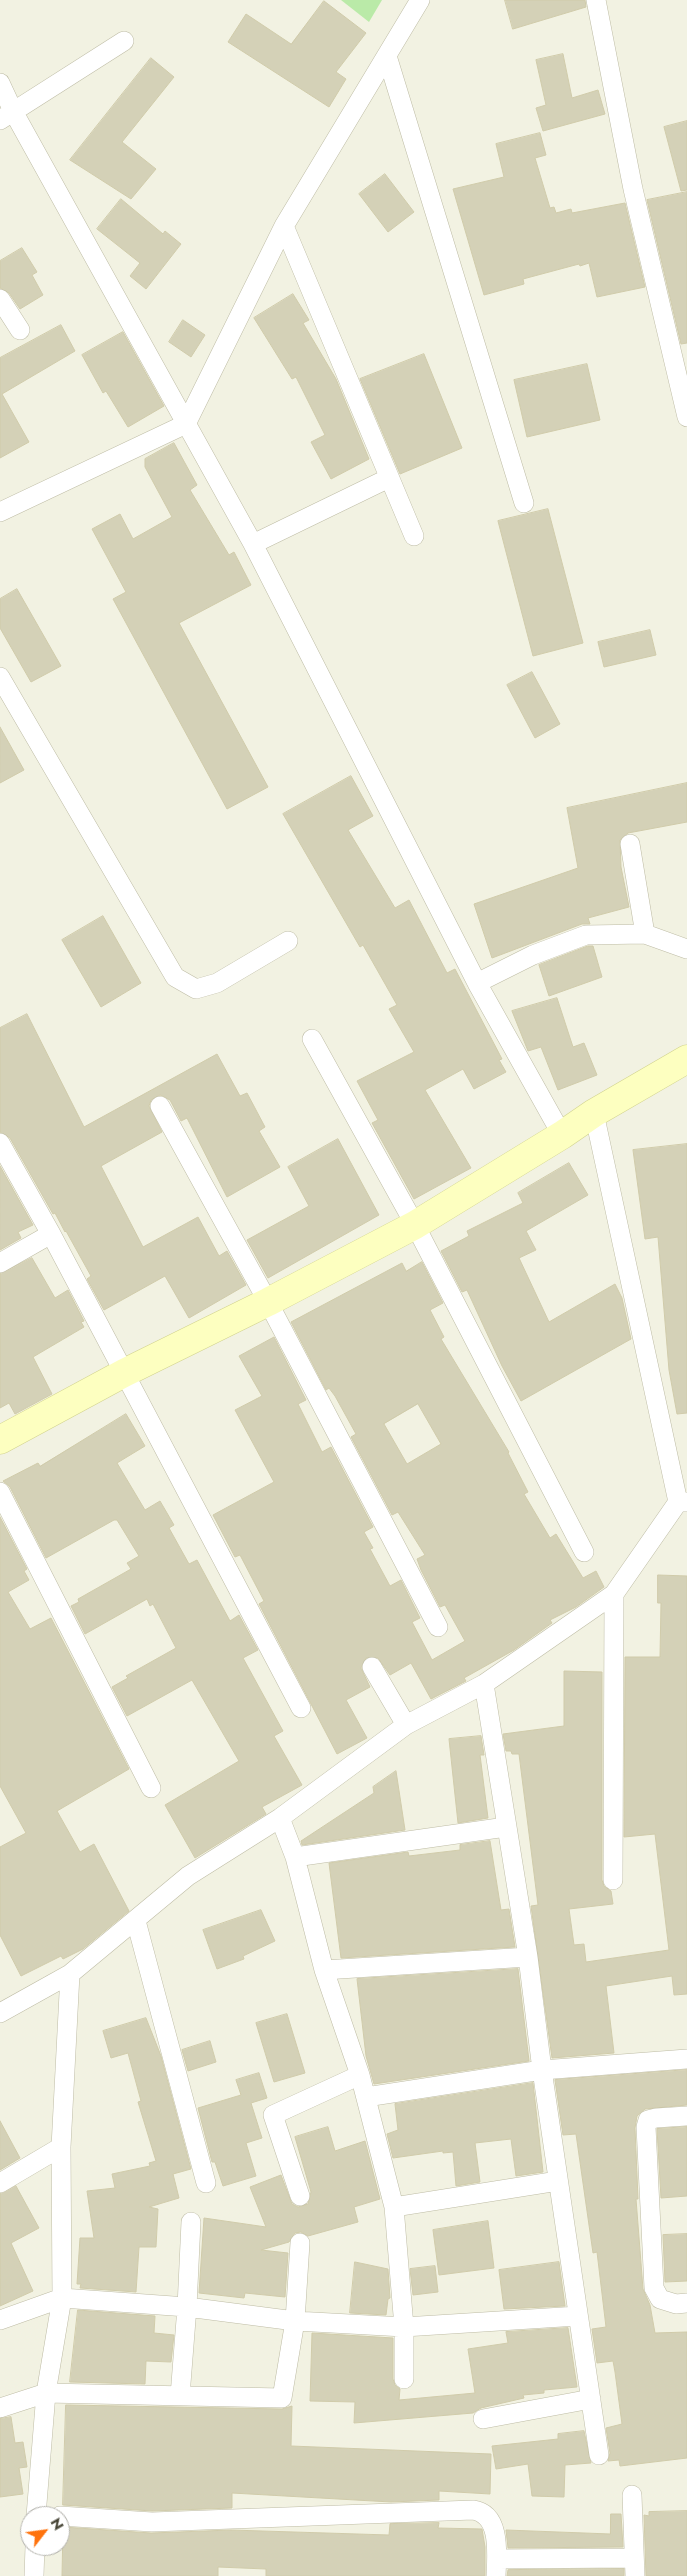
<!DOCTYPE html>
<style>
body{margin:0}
#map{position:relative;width:687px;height:2576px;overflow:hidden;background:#f2f2e2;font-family:Jost,sans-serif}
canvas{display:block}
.north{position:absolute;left:20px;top:2506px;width:50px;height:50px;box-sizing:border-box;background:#fff;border:1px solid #b4b3ad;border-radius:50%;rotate:60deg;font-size:14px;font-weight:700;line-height:20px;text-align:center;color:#444233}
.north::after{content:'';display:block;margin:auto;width:18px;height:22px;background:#ff730d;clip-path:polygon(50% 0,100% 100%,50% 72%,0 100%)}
</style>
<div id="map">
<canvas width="687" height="2576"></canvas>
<div class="north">N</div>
</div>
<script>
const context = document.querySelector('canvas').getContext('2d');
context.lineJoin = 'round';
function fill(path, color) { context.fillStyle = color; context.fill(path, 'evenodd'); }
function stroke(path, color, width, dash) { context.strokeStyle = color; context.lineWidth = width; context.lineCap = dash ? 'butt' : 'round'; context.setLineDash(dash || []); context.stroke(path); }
fill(new Path2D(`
 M341,0H382L369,22Z`), '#baeaa8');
const building = new Path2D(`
 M505,0H585L586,7L513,29Z
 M324,1L366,33L336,72L346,79L329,107L228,42L246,14L291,44Z
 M563,54L572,98L598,90L605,114L543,131L536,108L546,105L536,60Z
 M151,58L174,77L122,142L156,169L131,199L70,160Z
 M687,121V190L681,191L664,127Z
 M540,133L546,155L535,158L550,208L554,207L556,213L571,209L572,213L625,203L645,287L597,297L589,263L580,266L579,264L523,279L524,284L484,295L453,189L504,177L496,144Z
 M385,174L414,212L388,232L359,194Z
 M687,192V343L681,344L647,200Z
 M121,199L163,234L165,231L181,244L146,289L130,276L140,263L97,229Z
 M22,248L37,272L32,275L43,295L20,309L9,293L0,288V261Z
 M293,294L309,320L303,323L336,379L369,459L331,479L311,442L325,435L296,377L292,379L254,318Z
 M183,320L205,335L191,357L169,342Z
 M61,325L75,351L2,394L29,442L0,458V358Z
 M123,332L164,406L128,427L106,391L103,393L82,355Z
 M424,354L462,448L400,474L360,379Z
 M587,364L600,420L527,437L514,380Z
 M174,443L197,485L190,490L229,555L234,552L251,585L179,623L268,787L227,809L113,599L126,592L92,529L120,514L133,539L172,517L145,467V459Z
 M548,509L583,643L533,656L498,521Z
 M17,589L61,666L31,682L0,628V599Z
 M650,630L656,655L604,667L598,642Z
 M532,672L560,724L535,738L507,685Z
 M0,727L24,770L0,783Z
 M351,776L373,816L348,830L395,908L409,900L447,973L455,969L502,1059L499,1060L506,1072L474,1089L463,1069L425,1090L471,1168L414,1199L372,1123L378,1120L357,1081L414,1052L389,1009L397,1005L363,945L360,947L283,814Z
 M687,783V822L628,833L620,840L621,867L629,907L588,918L590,924H582L492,958L474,904L578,868L567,808Z
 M103,916L141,983L101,1007L62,940Z
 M588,946H593L602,977L549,996L539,965Z
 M557,998L573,1047L584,1043L597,1075L558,1090L541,1047L528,1051L512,1011Z
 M27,1014L84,1127L217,1054L240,1096L247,1093L265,1127L259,1131L280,1167L227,1197L187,1118L181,1121L170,1100L160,1095L151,1100L149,1106L162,1132L101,1166L143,1247L198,1217L219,1256L227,1251L246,1285L189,1318L165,1276L104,1310L87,1279L91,1276L66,1231L65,1232L55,1213L53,1214L10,1138L0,1132V1028Z
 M338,1139L379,1215L268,1278L247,1240L309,1206L288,1167Z
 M687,1144V1413L677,1414L669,1370L658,1237L645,1239L633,1150Z
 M569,1163L588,1195L526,1231L536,1250L519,1258L549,1322L615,1284L622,1298L631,1339L521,1401L502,1366L467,1290L462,1292L441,1251L469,1236L467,1231L523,1203L518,1193Z
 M0,1166L33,1225L18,1232L21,1238L0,1250Z
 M32,1258L55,1298L68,1290L84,1321L81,1322L84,1327L33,1357L52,1394L15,1414L9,1403L0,1408V1274Z
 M422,1262L443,1303L430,1310L444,1337L441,1339L509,1452L508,1453L528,1492L524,1494L550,1538L556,1534L583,1578L596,1571L604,1587L576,1607L550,1620L552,1623L514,1650L464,1678L466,1681L431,1699L411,1663L390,1675L378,1658H366L361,1668L370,1687L346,1700L367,1738L337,1754L259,1604L264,1601L240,1555L235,1557L213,1515L274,1482L235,1410L262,1396L239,1356L274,1337L306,1400L298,1404L322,1452L331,1447L373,1527L364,1532L373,1548L370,1549L390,1586L401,1580L420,1618L412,1622L432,1660L465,1641L445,1605L440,1607L421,1570L417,1559L425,1555L398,1512L392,1515L351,1437L356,1434L335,1396L329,1388L326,1390L291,1322L402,1263L406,1271ZM418,1404L441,1444L407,1464L384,1424Z
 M126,1414L145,1446L117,1463L145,1510L160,1501L174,1525L169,1528L189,1564L197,1560L230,1621L239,1615L258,1650L243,1658L283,1731L274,1736L302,1785L262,1807L266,1814L195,1858L165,1805L239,1761L192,1680L127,1716L112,1687L128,1678L126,1676L176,1648L153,1604L150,1606L147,1599L85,1634L71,1606L79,1602L78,1599L131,1569L127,1563L139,1556L117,1520H114L46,1558L10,1487L3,1481L38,1463L40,1466Z
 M0,1517L27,1569L24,1571L29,1580L8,1592L30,1629L51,1618L129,1769L57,1811L80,1852L94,1844L129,1911L83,1949L63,1959L61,1956L21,1976L0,1935V1847L26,1833L0,1786Z
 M658,1575L687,1576V1994L674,1995L672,1976L606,1986L614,2053L552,2058L531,1906L538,1905L519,1754H512L511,1751H506L503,1734L564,1726V1671L602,1672V1880L604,1886L611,1891L613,1904L569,1909L574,1945L584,1944L586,1962L669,1950L655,1834L624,1837L625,1657H660L661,1603H658Z
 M481,1736L484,1755H480L488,1818L458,1823L449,1739Z
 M396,1771L405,1830L302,1845L301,1841L374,1793L373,1787Z
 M490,1841L501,1910L509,1909L515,1947L341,1958L329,1863L408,1852L409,1856L460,1850V1845Z
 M261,1910L275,1941L243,1956L244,1959L217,1969L203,1930Z
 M518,1969L529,2061L374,2084L366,2056L357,1979Z
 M287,2014L305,2073L274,2082L256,2023Z
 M146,2018L161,2056L191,2169L173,2174L179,2198L149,2207L158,2209L156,2247H139L136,2292L80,2288L81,2284H77L80,2238H94L87,2191L115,2188L112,2174L150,2166L149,2163L156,2161L138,2102L141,2101L128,2053L111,2058L103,2031Z
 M210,2041L216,2062L188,2071L182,2050Z
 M687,2070V2105L645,2109L637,2116L635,2128L638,2199H636L643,2289L650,2305L655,2333L687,2332V2458L620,2466L619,2460L608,2461L610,2453L606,2428L622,2424L615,2372L613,2361L597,2363L592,2329L606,2327L597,2252L593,2253L576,2134L563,2135L555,2080Z
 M259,2073L267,2098L251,2103L262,2138L246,2143L256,2176L223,2186L215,2162H212L198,2108L241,2095L236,2080Z
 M533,2083L543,2172L516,2176L511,2139L475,2143L480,2182L456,2186L453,2152L443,2153V2151L393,2158L387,2134L398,2130L395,2104Z
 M0,2121L20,2158L0,2170Z
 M328,2127L335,2151L365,2141L380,2199L354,2207L358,2222L308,2236L301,2232L295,2233L289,2242L261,2250L288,2253L285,2297L245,2293L244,2298L199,2293L204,2218L266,2227L250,2187L281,2175L292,2204L298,2207L308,2204L311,2192L295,2137Z
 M687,2127V2196L661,2198L657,2129Z
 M16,2186L39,2228L11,2243L33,2291L0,2306V2194Z
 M488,2221L494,2268L439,2275L433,2230Z
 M687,2234V2281L665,2282L663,2235Z
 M355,2262L388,2269L390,2298L388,2299L386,2315L350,2313Z
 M559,2262L565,2306L504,2309L499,2270Z
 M435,2266L438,2292L413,2295L410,2269Z
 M78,2310L155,2316L154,2333L174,2335L171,2362L146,2361L145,2384L70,2382Z
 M568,2328L577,2387L544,2390V2393L523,2395L524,2398L481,2408L473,2413L354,2423L355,2402L310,2401L312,2333L393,2338V2379L395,2385L400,2389L399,2400L475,2393L468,2349L508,2343L506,2332Z
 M66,2405L282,2409L292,2406L291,2446L491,2454L490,2494L439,2491V2500L391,2502L232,2493V2508L152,2511L63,2505Z
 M11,2417L15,2443L23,2442L27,2467L19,2468L23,2494L0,2497V2419Z
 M584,2431L591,2463L565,2465L564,2497L532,2496L528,2464L496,2469L492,2446L558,2439V2434Z
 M687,2511V2576H646L644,2515L649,2516V2512Z
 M611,2514H621L623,2547L508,2548L506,2530L610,2534Z
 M439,2523L438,2528L482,2529L485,2547V2576H266V2569L218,2567V2576H62L63,2527L151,2533L231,2530L389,2535L390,2524Z
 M624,2569V2576H507L508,2570Z`);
fill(building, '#d4d1b7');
stroke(building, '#d0cbaa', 1);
const street = new Path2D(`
 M596,0L633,189L687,417
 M387,56L524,503
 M0,83L13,111L253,544L477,983L562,1135
 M0,120L124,41
 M284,226L414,536
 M0,299L20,330
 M0,512L186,424L284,226L420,0
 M253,544L389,478
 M0,677L175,977L196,989L217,983L288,941
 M630,844L645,934
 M477,983L533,955L586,935L645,934L687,949
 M312,1039L415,1225L584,1552
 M160,1106L268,1302L438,1627
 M594,1113L678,1502
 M0,1143L51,1234L301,1708
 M0,1263L51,1234
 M0,1492L151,1788
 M372,1667L406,1725
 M484,1684L528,1957L542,2070L599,2455
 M280,1818L295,1857L324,1970L360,2075L394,2207L404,2327V2379
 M295,1857L506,1827
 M613,1880L614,1594
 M136,1921L206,2183
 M324,1970L528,1957
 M0,2013L70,1974L188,1876L280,1818L406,1725L484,1684L614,1594L678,1502H687
 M366,2097L542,2070L687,2059
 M687,2116L656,2118L648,2120L646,2127L654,2288L660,2299L676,2304L687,2303
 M0,2183L61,2147
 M300,2196L273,2115L360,2075
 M394,2207L558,2181
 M0,2320L62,2298L187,2307L295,2321L404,2327L578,2316
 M180,2396L187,2307L191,2222
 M0,2408L46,2393L282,2398L295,2321L300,2243
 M483,2419L591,2399
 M632,2495L635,2576
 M36,2516L46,2393L62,2298L61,2147L70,1974
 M60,2516L152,2522L473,2510C501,2514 497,2553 496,2576
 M497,2559L634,2558
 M34,2576L35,2546`);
const secondary = new Path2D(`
 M0,1440L124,1373L268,1302L415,1225L562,1135L594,1113L687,1059`);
stroke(street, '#bebca5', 20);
stroke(secondary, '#d1d28d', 29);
stroke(street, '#fff', 19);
stroke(secondary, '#fdffc0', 28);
</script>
